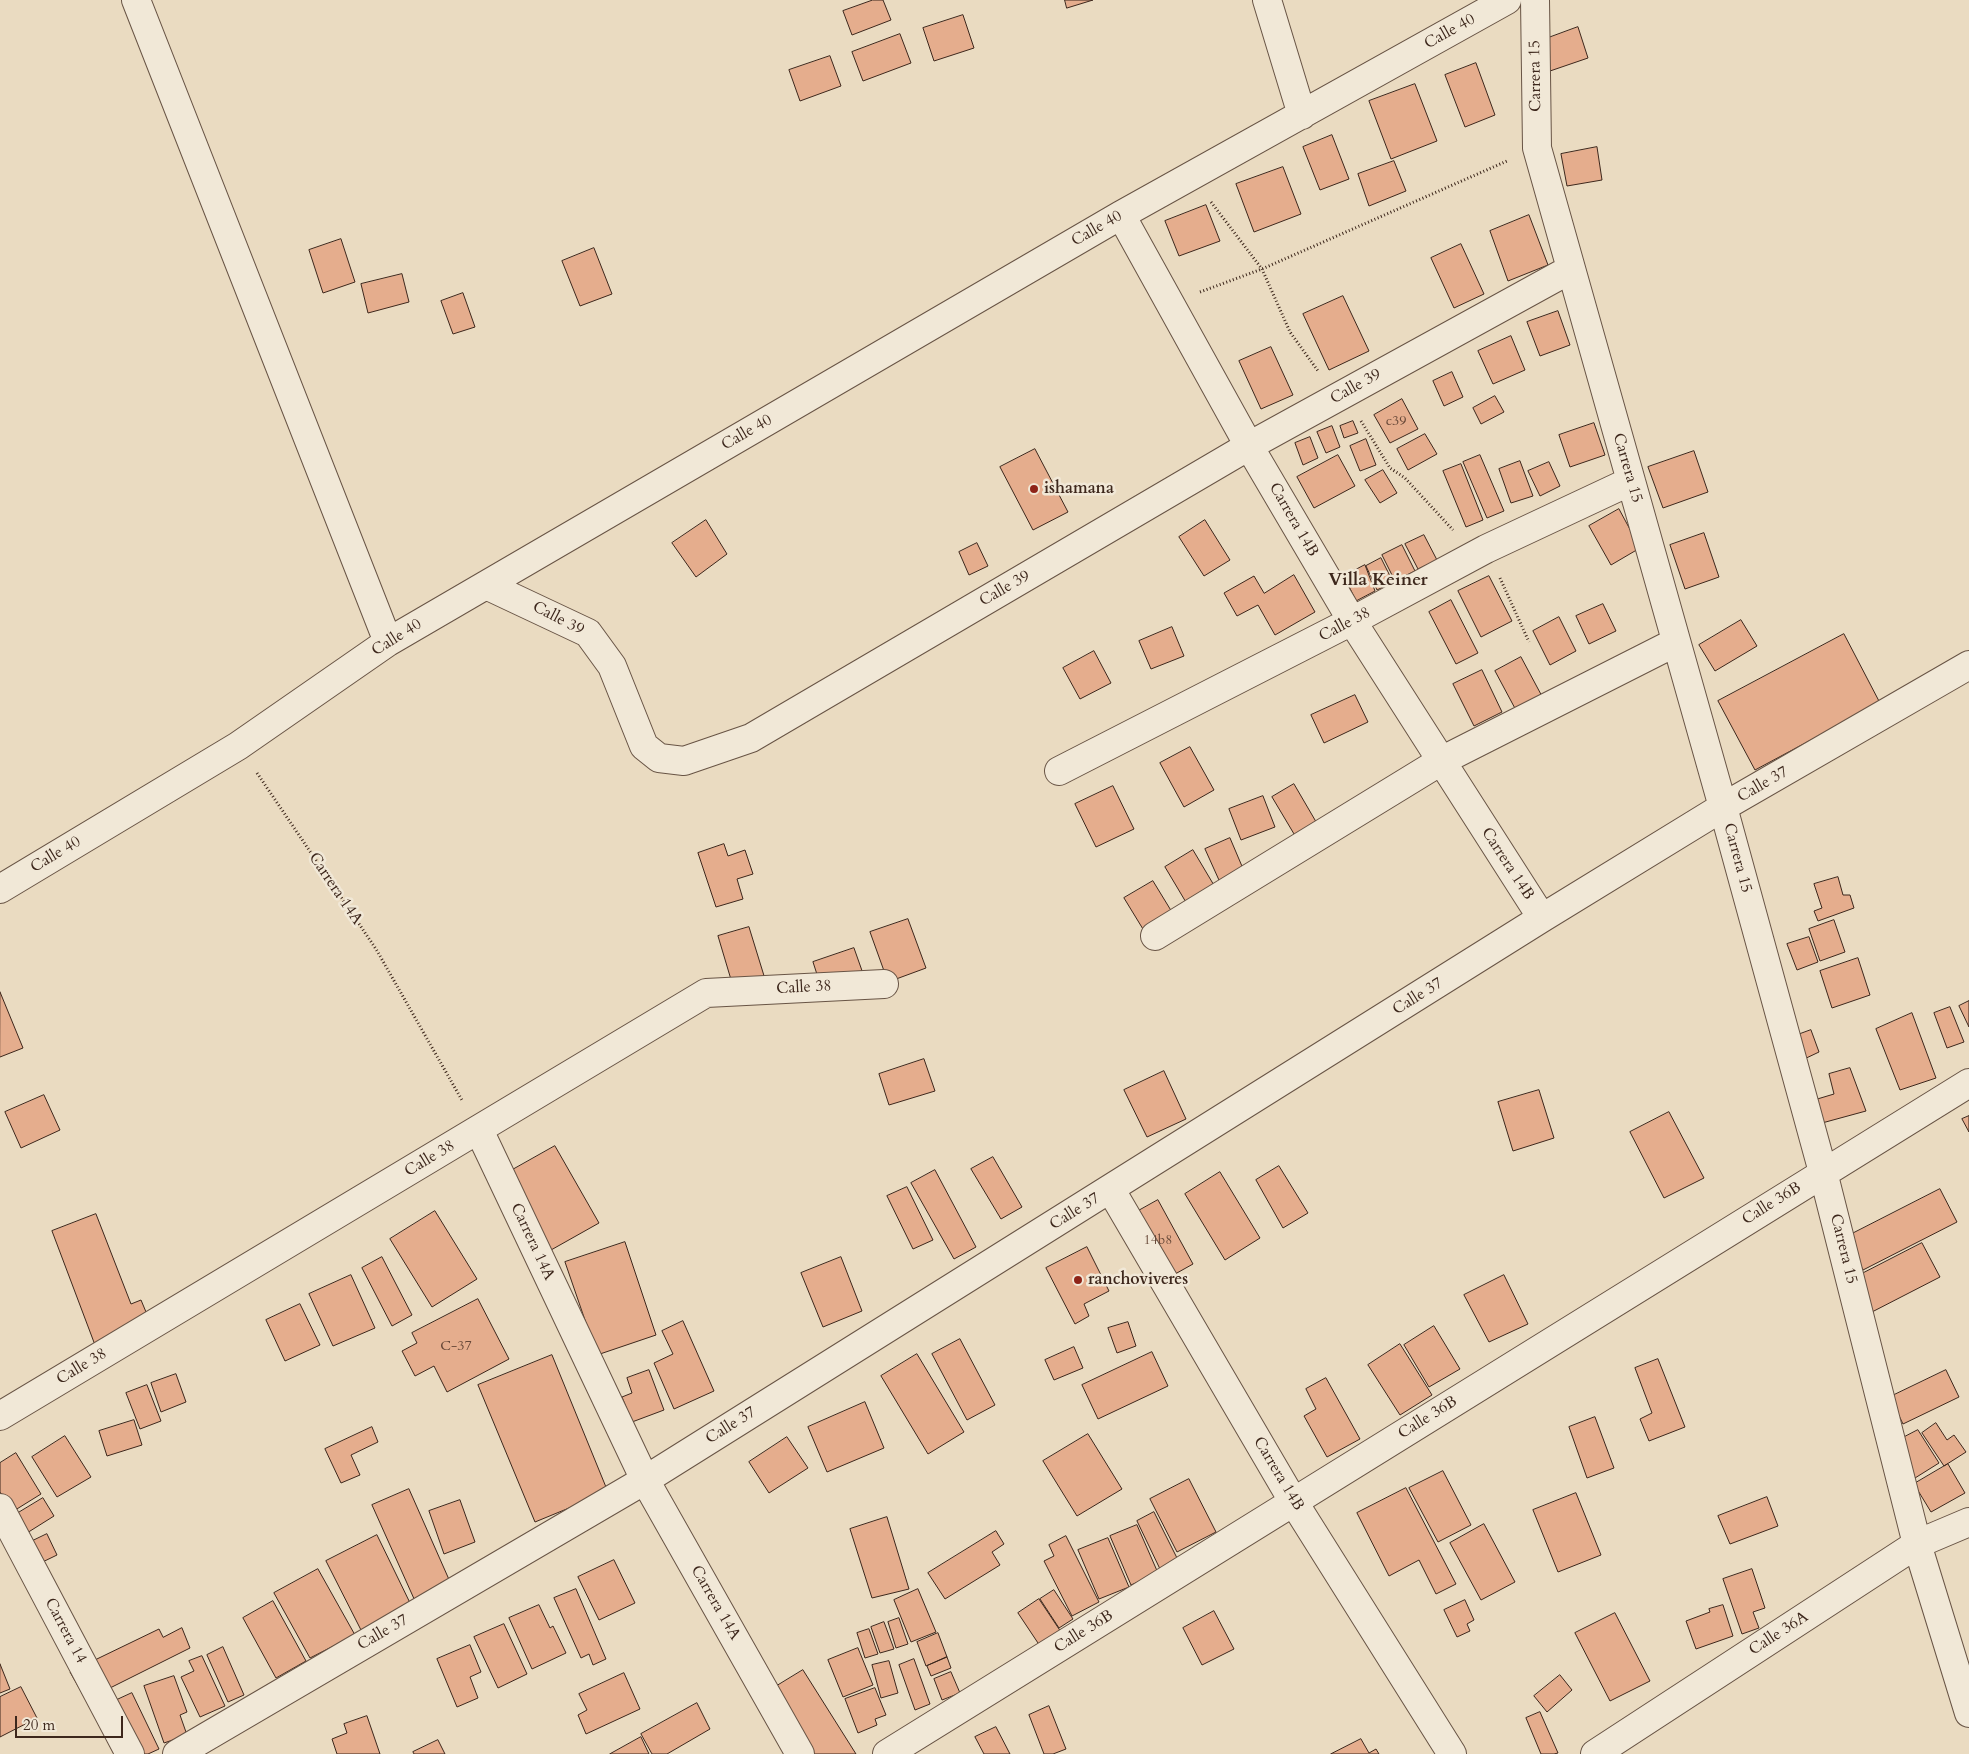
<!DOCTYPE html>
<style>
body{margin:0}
#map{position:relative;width:1969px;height:1754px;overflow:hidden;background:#eadbc1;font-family:Cardo,serif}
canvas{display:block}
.scale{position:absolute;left:15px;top:1716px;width:108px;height:22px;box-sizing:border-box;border:2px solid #3d271c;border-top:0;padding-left:6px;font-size:15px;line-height:18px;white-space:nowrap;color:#3d271c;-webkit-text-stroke:4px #f1e8d7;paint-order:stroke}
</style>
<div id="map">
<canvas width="1969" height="1754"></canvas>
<div class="scale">20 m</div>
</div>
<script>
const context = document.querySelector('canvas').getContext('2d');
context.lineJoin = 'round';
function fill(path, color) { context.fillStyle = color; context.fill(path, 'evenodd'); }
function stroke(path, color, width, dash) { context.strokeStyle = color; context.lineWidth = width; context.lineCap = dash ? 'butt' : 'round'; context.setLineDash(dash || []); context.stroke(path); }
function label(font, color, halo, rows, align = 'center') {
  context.font = font + ' Cardo,serif'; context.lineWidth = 5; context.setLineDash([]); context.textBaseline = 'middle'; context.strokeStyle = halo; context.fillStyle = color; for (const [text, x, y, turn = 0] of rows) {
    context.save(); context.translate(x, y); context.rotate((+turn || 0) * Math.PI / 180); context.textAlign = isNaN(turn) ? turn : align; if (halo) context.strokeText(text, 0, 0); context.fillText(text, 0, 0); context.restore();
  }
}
const building = new Path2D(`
 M873,0H883L891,20L852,35L843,11Z
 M1065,0H1093L1067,8Z
 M963,15L974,48L934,61L923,28Z
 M1578,27L1588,58L1550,71L1540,41Z
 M900,34L911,63L863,81L852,52Z
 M830,56L841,86L800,101L789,70Z
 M1476,63L1495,115L1465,127L1445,75Z
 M1415,84L1437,141L1391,159L1369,101Z
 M1332,135L1349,179L1320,190L1303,147Z
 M1597,147L1602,180L1567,186L1561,154Z
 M1394,161L1406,191L1369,206L1358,174Z
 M1283,167L1301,214L1254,232L1236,184Z
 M1206,205L1220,241L1179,256L1165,221Z
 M1529,215L1548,265L1508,281L1490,231Z
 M341,239L355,282L323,293L309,250Z
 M1461,244L1484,294L1454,308L1431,258Z
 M594,248L612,294L580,306L562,261Z
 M402,274L409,302L368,313L361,284Z
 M463,293L475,327L453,334L441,301Z
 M1343,296L1369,351L1329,370L1303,314Z
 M1558,311L1570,345L1540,356L1527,322Z
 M1511,336L1525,370L1493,384L1478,351Z
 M1271,347L1293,395L1261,409L1239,361Z
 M1452,372L1463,397L1444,406L1433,381Z
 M1495,396L1504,412L1481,424L1473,408Z
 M1402,399L1418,429L1390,443L1374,415Z
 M1353,421L1358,433L1344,438L1340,426Z
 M1594,423L1605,455L1570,467L1559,435Z
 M1332,426L1340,447L1326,453L1317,432Z
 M1425,434L1437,454L1408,470L1397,449Z
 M1310,437L1318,458L1303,465L1295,443Z
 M1366,439L1376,465L1360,471L1350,446Z
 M1035,449L1068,512L1033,530L1000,467Z
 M1694,451L1708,492L1663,508L1648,467Z
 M1338,455L1355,486L1314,508L1297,477Z
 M1480,455L1504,511L1487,518L1463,462Z
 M1520,461L1533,496L1511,503L1499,469Z
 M1549,462L1560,486L1540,496L1528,471Z
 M1461,464L1483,520L1466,527L1443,471Z
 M1383,470L1397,493L1380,503L1365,480Z
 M1619,509L1640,548L1611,565L1589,526Z
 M706,520L727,554L696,577L672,543Z
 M1205,520L1230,560L1204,576L1179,537Z
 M1704,533L1719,577L1685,589L1670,545Z
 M1424,535L1437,560L1418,569L1405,544Z
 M977,543L988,566L969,575L959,552Z
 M1402,545L1415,571L1395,581L1382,555Z
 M1381,558L1393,582L1377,590L1366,566Z
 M1365,565L1375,591L1356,601L1344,576Z
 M1294,575L1315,612L1275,635L1258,605L1237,616L1224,593L1254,576L1264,593Z
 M1489,576L1512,621L1481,637L1458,591Z
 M1451,600L1478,653L1456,664L1429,612Z
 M1603,604L1616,631L1589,644L1576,616Z
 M1559,617L1576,651L1550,665L1533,631Z
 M1741,620L1757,646L1715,671L1699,645Z
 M1172,627L1184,656L1151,669L1139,641Z
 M1844,634L1880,703L1755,770L1718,701Z
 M1094,651L1111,683L1080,699L1063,668Z
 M1521,657L1544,700L1518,714L1495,671Z
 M1482,670L1502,712L1474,726L1453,684Z
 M1355,695L1368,722L1324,743L1311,715Z
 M1190,747L1214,790L1184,807L1160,763Z
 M1294,784L1322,832L1300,844L1272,797Z
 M1113,786L1134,829L1096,847L1075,804Z
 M1263,796L1275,827L1241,840L1229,809Z
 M1230,838L1247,878L1223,889L1205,849Z
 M724,844L728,856L745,850L753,874L737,879L743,899L716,907L698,853Z
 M1193,850L1218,892L1190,909L1165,867Z
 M1838,877L1843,895H1850L1854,908L1818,921L1814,911L1822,908L1814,884Z
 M1153,881L1175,917L1146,934L1124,898Z
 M908,919L926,968L888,982L870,932Z
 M1834,920L1845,952L1820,961L1809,929Z
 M749,927L769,992L738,1003L718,936Z
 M1809,937L1818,962L1797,970L1787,944Z
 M854,948L866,982L824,996L813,962Z
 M1858,958L1870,995L1832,1008L1820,971Z
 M0,992L23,1048L0,1057Z
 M1969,1001V1027L1959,1006Z
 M1950,1007L1964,1042L1947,1048L1934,1013Z
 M1912,1013L1936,1078L1900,1090L1876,1029Z
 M1811,1030L1819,1052L1800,1061L1792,1037Z
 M924,1059L935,1091L889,1105L879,1074Z
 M1850,1068L1866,1111L1822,1123L1814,1100L1834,1094L1829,1074Z
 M1164,1071L1186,1119L1147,1137L1124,1090Z
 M1539,1090L1554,1138L1513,1151L1498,1102Z
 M44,1095L60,1130L21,1148L5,1112Z
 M1669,1112L1704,1178L1664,1198L1630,1132Z
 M1969,1116V1132L1962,1119Z
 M555,1146L599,1223L551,1250L507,1173Z
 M993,1157L1022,1207L1001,1219L971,1169Z
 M1279,1166L1308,1213L1283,1228L1256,1180Z
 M935,1170L976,1247L954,1259L911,1183Z
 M1220,1172L1260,1238L1225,1260L1185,1194Z
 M907,1187L933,1240L913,1249L887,1196Z
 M1940,1189L1957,1222L1863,1270L1846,1237Z
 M1158,1200L1193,1264L1159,1283L1124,1219Z
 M435,1211L477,1279L432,1307L390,1239Z
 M96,1214L131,1304L141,1300L151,1324L95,1345L52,1231Z
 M625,1242L656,1335L597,1355L565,1262Z
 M1922,1243L1940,1277L1870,1313L1852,1279Z
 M1087,1247L1109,1291L1084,1304L1089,1316L1075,1324L1046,1268Z
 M382,1257L412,1315L392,1326L362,1268Z
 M841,1257L862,1311L823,1327L801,1273Z
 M351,1275L375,1328L333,1346L309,1294Z
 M1504,1275L1528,1324L1489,1342L1464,1295Z
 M478,1299L509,1359L447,1392L434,1366L415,1376L402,1351L417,1343L412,1333Z
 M300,1304L320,1345L285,1361L266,1320Z
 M683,1321L714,1391L674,1409L654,1363L673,1354L662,1331Z
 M1128,1322L1136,1346L1117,1353L1108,1328Z
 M1434,1326L1460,1369L1429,1387L1404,1345Z
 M960,1339L995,1405L967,1420L932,1354Z
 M1400,1344L1432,1395L1400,1415L1368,1365Z
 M1074,1347L1083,1368L1054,1380L1045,1360Z
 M1152,1352L1168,1386L1098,1419L1082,1385Z
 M917,1354L964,1432L928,1454L881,1376Z
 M552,1355L608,1492L535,1522L478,1385Z
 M1658,1359L1685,1427L1649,1441L1640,1419L1652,1413L1635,1368Z
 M649,1370L664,1410L632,1422L622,1397L632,1393L627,1378Z
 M1946,1370L1959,1397L1903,1424L1890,1397Z
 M176,1374L186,1402L161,1412L151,1383Z
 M1326,1378L1360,1439L1327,1457L1304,1416L1316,1409L1306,1389Z
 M147,1385L161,1421L140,1429L126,1393Z
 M865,1402L884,1448L827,1472L808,1427Z
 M1595,1417L1614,1468L1587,1478L1569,1427Z
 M134,1420L142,1445L107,1456L99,1431Z
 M1936,1423L1947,1440L1954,1435L1966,1452L1944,1466L1922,1433Z
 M372,1427L378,1442L351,1455L360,1475L341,1483L325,1449Z
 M1918,1430L1939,1463L1915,1478L1893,1443Z
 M1088,1434L1122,1489L1077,1516L1043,1461Z
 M65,1436L91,1477L57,1497L32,1457Z
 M787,1437L808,1468L769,1493L749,1462Z
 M16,1453L41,1494L12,1512L0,1492V1463Z
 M1948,1464L1965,1493L1931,1512L1914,1484Z
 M1443,1471L1471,1525L1438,1542L1409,1488Z
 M1189,1479L1216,1532L1177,1552L1150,1499Z
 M1406,1488L1456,1584L1436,1594L1419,1560L1389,1576L1357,1513Z
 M409,1489L451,1584L415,1601L372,1505Z
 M1576,1493L1601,1555L1558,1572L1533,1510Z
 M1767,1497L1778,1526L1730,1544L1718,1516Z
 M43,1498L54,1516L11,1543L0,1524Z
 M460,1500L475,1542L444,1554L429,1511Z
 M1154,1512L1178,1560L1160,1569L1137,1521Z
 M887,1517L909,1589L872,1598L850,1529Z
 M1484,1524L1515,1582L1481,1600L1450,1543Z
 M1137,1525L1158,1573L1131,1585L1110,1536Z
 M996,1531L1004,1544L992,1552L1000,1565L945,1599L928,1573Z
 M47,1534L57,1555L26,1570L16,1549Z
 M377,1535L412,1607L362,1632L326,1561Z
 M1066,1536L1099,1602L1072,1616L1044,1561L1054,1556L1049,1545Z
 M1108,1538L1129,1587L1099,1599L1078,1550Z
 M614,1560L635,1603L599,1620L578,1577Z
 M318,1569L355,1635L310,1658L274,1593Z
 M1752,1569L1765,1608L1753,1612L1759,1628L1742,1634L1723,1579Z
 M576,1589L606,1659L593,1665L589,1654L581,1658L554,1598Z
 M918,1589L936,1632L911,1642L894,1600Z
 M1054,1590L1073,1619L1059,1628L1040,1599Z
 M1039,1599L1061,1632L1040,1646L1018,1613Z
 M1465,1600L1474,1620L1467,1624L1470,1631L1457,1637L1444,1610Z
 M273,1601L306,1661L276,1678L243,1618Z
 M539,1605L550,1628L553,1626L566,1653L532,1669L509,1618Z
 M1723,1605L1733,1636L1696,1649L1686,1621L1710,1612L1709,1609Z
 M1214,1611L1234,1649L1202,1665L1183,1628Z
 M1615,1613L1650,1681L1610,1701L1575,1633Z
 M899,1618L908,1644L896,1648L888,1622Z
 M884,1622L894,1649L880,1653L871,1627Z
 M504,1624L527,1674L498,1688L474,1637Z
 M182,1628L190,1648L86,1700L70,1672L159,1629L163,1637Z
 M869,1629L878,1654L865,1658L857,1633Z
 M938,1633L947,1657L926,1666L917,1642Z
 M470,1645L481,1672L470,1677L478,1698L457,1707L437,1659Z
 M223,1647L244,1695L228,1702L207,1655Z
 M858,1648L873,1685L843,1697L828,1660Z
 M202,1656L225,1706L200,1717L181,1677L194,1671L189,1661Z
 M947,1657L951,1668L931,1676L927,1666Z
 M914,1659L930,1704L915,1710L899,1665Z
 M889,1661L898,1693L881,1698L872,1665Z
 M0,1664L10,1689L0,1693Z
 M803,1670L856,1754H806L767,1692Z
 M951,1672L960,1693L942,1700L934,1679Z
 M624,1673L640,1709L586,1734L578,1715L587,1710L579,1694Z
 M1560,1675L1572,1690L1547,1712L1534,1696Z
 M174,1676L187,1712L180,1715L187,1735L164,1743L144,1686Z
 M21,1687L37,1718L0,1737V1697Z
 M875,1688L886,1715L875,1719L877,1725L858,1733L845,1699Z
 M132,1693L159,1749L148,1754H114L93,1711Z
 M697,1703L710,1729L667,1754H652L641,1734Z
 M1049,1706L1066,1749L1053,1754H1044L1029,1715Z
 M1540,1712L1558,1753L1554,1754H1541L1526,1718Z
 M367,1716L380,1754H337L332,1739L347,1733L344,1724Z
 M996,1727L1010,1754H984L975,1737Z
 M641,1737L649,1754H610Z
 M1361,1739L1369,1753L1376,1749L1379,1754H1331Z
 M438,1740L445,1754H414L413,1752Z`);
fill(building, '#e5ad8d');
stroke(building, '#3d271c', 1);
const minor = new Path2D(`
 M136,0L388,642
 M1267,0L1302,115
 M1535,0L1537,148L1723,807L1823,1172L1917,1544L1969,1713
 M1121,215L1249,446L1352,621L1542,918
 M486,585L588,633L612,666L644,746L659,758L684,761L751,738L1249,446L1571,269
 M1059,771L1352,621L1486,549L1631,481
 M0,889L238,746L388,642L1121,215L1507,0
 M1155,936L1441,761L1676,642
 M479,1130L645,1480L800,1754
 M1111,1190L1293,1501L1452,1754
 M0,1416L706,993L884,984
 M0,1508L130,1754
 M177,1754L645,1480L1542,918L1723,807L1969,665
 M887,1754L1969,1083
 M1595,1754L1917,1544L1969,1522`);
stroke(minor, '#685445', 30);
stroke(new Path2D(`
 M1211,202L1262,269L1290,332L1318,371
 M1200,292L1262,269L1507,161
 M1361,421L1390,468L1405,478L1453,530
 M1500,578L1529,642
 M257,773L376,949L463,1102`), '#3d271c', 3, [1, 2.5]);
stroke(minor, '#f1e8d7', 28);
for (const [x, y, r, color] of [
 [1034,489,5,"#8f2418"],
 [1078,1280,5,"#8f2418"]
]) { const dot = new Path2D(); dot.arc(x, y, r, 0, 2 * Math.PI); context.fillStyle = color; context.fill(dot); stroke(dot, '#f1e8d7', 2); }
label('14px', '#674838', null, [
 ["c39",1396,422],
 ["14b8",1158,1241],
 ["C-37",456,1347]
]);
label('16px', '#3d271c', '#f1e8d7', [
 ["Calle 40",1450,32,-29],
 ["Carrera 15",1536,76,-91],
 ["Calle 40",1097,229,-30],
 ["Calle 39",1356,387,-29],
 ["Calle 40",747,433,-30],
 ["Carrera 15",1627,468,74],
 ["Carrera 14B",1293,520,60],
 ["Calle 39",1005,589,-30],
 ["Calle 39",558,619,27],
 ["Calle 38",1345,625,-28],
 ["Calle 40",397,638,-32],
 ["Calle 37",1763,785,-30],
 ["Calle 40",56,855,-31],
 ["Carrera 15",1737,858,75],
 ["Carrera 14B",1507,864,57],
 ["Carrera 14A",335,889,56],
 ["Calle 38",804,988,-3],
 ["Calle 37",1418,997,-32],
 ["Calle 38",430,1159,-31],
 ["Calle 36B",1772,1204,-32],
 ["Calle 37",1075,1212,-32],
 ["Carrera 14A",532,1242,65],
 ["Carrera 15",1843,1249,76],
 ["Calle 38",82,1367,-31],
 ["Calle 36B",1428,1418,-32],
 ["Calle 37",731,1426,-32],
 ["Carrera 14B",1278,1474,59],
 ["Carrera 14A",715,1603,60],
 ["Carrera 14",65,1631,62],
 ["Calle 36B",1084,1632,-32],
 ["Calle 37",383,1633,-30],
 ["Calle 36A",1779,1634,-33]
]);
label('bold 16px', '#3d271c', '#f1e8d7', [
 ["ishamana",1044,489],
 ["ranchoviveres",1088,1280]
], 'left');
label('bold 18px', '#3d271c', '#f1e8d7', [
 ["Villa Keiner",1378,581]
]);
</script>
